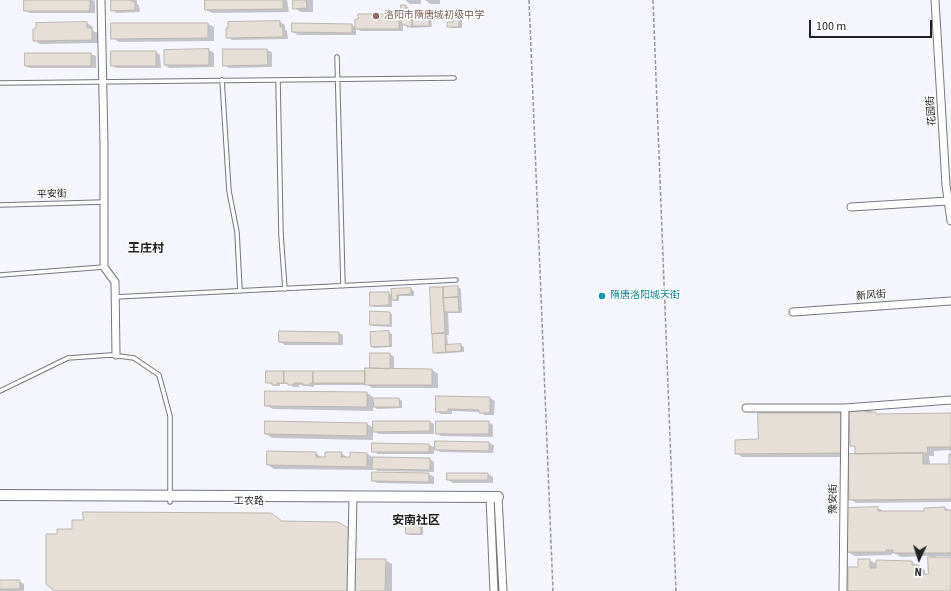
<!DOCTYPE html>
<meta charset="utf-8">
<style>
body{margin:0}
#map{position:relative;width:951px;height:591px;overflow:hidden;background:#f4f5fd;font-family:"Source Sans 3",sans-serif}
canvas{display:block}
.north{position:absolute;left:899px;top:539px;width:40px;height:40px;-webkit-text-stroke:3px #fff;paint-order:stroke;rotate:184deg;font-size:11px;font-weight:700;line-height:16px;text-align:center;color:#202124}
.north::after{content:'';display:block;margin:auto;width:14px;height:18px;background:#202124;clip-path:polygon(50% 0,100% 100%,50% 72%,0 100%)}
.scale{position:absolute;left:809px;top:20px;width:123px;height:18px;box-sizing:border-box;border:2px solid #202124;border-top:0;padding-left:5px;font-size:12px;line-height:14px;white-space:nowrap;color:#202124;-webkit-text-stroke:3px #fff;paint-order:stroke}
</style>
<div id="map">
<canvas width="951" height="591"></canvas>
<div class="north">N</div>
<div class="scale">100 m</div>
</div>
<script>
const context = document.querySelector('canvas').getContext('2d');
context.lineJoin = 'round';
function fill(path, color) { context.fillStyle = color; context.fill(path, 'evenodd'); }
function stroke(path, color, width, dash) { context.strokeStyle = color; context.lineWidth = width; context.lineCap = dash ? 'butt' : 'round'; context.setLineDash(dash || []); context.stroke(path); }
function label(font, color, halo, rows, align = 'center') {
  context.font = font + ' "Source Sans 3","Noto Sans SC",sans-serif'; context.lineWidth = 3; context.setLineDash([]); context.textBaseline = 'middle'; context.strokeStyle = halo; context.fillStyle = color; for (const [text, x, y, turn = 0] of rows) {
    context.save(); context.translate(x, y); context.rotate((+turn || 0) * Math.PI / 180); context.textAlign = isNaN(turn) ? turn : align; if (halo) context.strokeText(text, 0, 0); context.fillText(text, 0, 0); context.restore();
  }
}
fill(new Path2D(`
 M25,0H92L95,1V13H30L25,10Z
 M112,0H137V4L139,5L140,12L117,13L112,10Z
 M206,0H287L289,12L213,13L206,10Z
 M294,0H313V12H301L294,8Z
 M406,0H421V4H410L406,1Z
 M425,0H440V4H430Z
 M406,6L409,8V13L414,14V17H429L431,19L432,27L411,28L403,24V31H361L356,28V35H298L293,32L351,25L356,27L375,15L380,18L396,15L402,19Z
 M459,12L462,14V28H451L448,26L454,23V18L448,16Z
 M280,22L285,25V29L287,31L288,39L232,40L227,37Z
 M87,23L93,27V31L98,33V43L40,44L34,40Z
 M208,24L214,27V41L119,42L112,38Z
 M209,50L214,53V67L169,68L165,65Z
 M224,50H267L272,52V67L229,68L224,65Z
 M156,52L160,55L161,68H116L112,65Z
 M91,54L96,56V68H30L26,66Z
 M458,287L461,289L462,313H448L449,335H447L448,346L461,345L464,347V352L437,354L434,352L431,288Z
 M411,289L414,291V296H399V301H395L392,299V307H374L371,305V293H389L392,295Z
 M389,313L392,314V327L374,326L371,325Z
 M389,332L392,334V347L374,348L372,346Z
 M339,333L343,335V345H285L280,342Z
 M390,354L394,357V370H432L438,374V388H372L368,385H314V387L299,385V387H294L289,384H280V386H275L267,382L366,372L374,370L371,368Z
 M367,393L373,397V399H399L402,401V408L377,409L373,406V411L273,409L266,405Z
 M437,397L490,398L495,401L494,415H485L480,412L452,411V414H441L437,411Z
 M865,408L879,415L951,414V450L934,451V456H929L930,465L950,464L951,455V502L856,503L850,499L849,457H742L736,453L759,440L841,414L847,417V455H856V448L851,445Z
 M430,422L434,424V434H379L373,431V440L272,438L266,434L367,424L374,428Z
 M489,422L493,425V437L441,436L437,433Z
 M489,443L494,445L493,453L441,452L436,450Z
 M373,444L429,445L434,447V454H378L373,451Z
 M316,453L322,458L341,453L348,458L367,454L373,457L430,459L434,462V472L378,471L373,468V470L274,469L268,465Z
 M373,473L429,474L434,477V484L377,483L373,480Z
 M448,474H488L493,477V483H453L448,480Z
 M878,508L885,512H925L945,508L951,511V556H936V558H951V591H851L858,568L869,560L877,564L912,562L925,570V575H929V556L901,557L894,553H892V555L855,556L848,552V509Z
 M283,522L337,523L356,534V560H385L392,564V591H55Z
 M421,526L423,527V535H410L407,533Z
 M0,581H19L24,584V591H0Z`), '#0003');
const building = new Path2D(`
 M24,0H90V11H24Z
 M111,0H132V2L135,1V10L111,11Z
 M205,0H283V9L205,10Z
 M293,0H306L307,8L293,9Z
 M401,5H406V12H412V26L407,27V25H402Z
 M459,11V27H447V22H453V17H447V12Z
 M358,14H375V20H379V14H396V20H399V29H355V19H358Z
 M429,16V26H412V17Z
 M280,21V27H283V37L226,38V28H228V22Z
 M87,22V28H92V40L33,41V29H36V23Z
 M111,23H208V38L111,39Z
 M292,23L352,24V33L292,32Z
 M209,49V65H164V50Z
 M223,49H267L268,65L223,66Z
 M111,51H156V66H111Z
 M25,53H91V66H25Z
 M458,286V297L443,298V287Z
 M430,287H443L445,333L432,334Z
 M411,288V294L397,295V300H392L391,289Z
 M370,292H389V305L370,306Z
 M458,297L459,312H444L443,298Z
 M370,311L390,312V325H370Z
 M279,331L339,332V343L279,342Z
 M389,331L390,346L371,347L370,332Z
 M445,333L446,352L433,353L432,334Z
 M461,344V351L446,352L445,345Z
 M370,353H390V369L370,368Z
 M365,368L432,369V385H365Z
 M266,371H284V383H277V385H272V383H266Z
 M284,371H313V383H310V385H303V383H294V385H288V383H284Z
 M313,371H365V383H313Z
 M265,391L367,392V407L265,406Z
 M436,396L490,397V413H479V410L448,409V412H436Z
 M373,398H399L400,407H374Z
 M865,407V412H876V414L951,413V451V447H927L928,453L855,454V446H850L849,408Z
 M758,413H841V453L735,454V440L758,439Z
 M265,421L367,423V436L265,434Z
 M373,421H430V431L373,432Z
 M436,421H489V434H436Z
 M435,441L489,442V451L435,450Z
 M372,443L429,444V452H372Z
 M267,451L316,452V457H325V452H342L341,457H350V452L367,453V467L267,465Z
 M923,453V464H949V454H951V499L849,500L848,454Z
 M373,457L430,458V470L372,469Z
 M372,472L429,473V482L372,481Z
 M447,473H488V480H447Z
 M878,507V511H924V508L945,507V510H951V553H893V550H886V552H847V508Z
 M83,512L271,513L282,521L338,522L350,529V591H54L46,584V534H57V529H72V520H83Z
 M406,524L421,525V534H406Z
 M928,557H951V591H848V567H858V559H870V568H876V560L912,561V565H919V574H928Z
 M354,559H386L385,591H354Z
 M0,580H20V589H0Z`);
fill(building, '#e5dfd7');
stroke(building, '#bcb7ae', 1);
const lane = new Path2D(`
 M337,57L343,286
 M222,80L229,191L237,232L240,291
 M278,80L281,235L285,289
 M0,83L454,78
 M0,205L104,202
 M0,275L104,267
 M115,297L456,280
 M0,391L68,358L111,355L134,358L159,375L170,416V502`);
const street = new Path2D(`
 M101,0L104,144V267L115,282L116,355
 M935,0L946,185L951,221
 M851,207L948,201
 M793,312L951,301
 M746,408H845L951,400
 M490,497L494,591
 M498,497L503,591
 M351,591L353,497
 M843,591L845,408`);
const secondary = new Path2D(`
 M0,495L498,497`);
stroke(lane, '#757780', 5.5);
stroke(street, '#757780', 9);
stroke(secondary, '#757780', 12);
stroke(new Path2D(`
 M529,0L553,591
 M653,0L676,591`), '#96979c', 1.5, [4, 2]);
stroke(lane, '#fff', 3.5);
stroke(street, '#fff', 7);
stroke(secondary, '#fff', 10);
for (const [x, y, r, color] of [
 [376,16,4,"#8d6e63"],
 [602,296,4,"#0f9aa8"]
]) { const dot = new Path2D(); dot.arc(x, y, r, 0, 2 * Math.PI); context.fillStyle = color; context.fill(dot); stroke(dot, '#fff', 1.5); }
label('10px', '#785e54', '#fff', [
 ["洛阳市隋唐城初级中学",384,16]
], 'left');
label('10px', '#202124', '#fff', [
 ["花园街",932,111,-94],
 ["平安街",52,195,-2],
 ["新风街",871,296,-4],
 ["豫安街",834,499,-89],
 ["工农路",249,502]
]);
label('10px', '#0d838f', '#fff', [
 ["隋唐洛阳城天街",610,296]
], 'left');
label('bold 12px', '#202124', '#fff', [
 ["王庄村",146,249],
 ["安南社区",416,521]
]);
</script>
